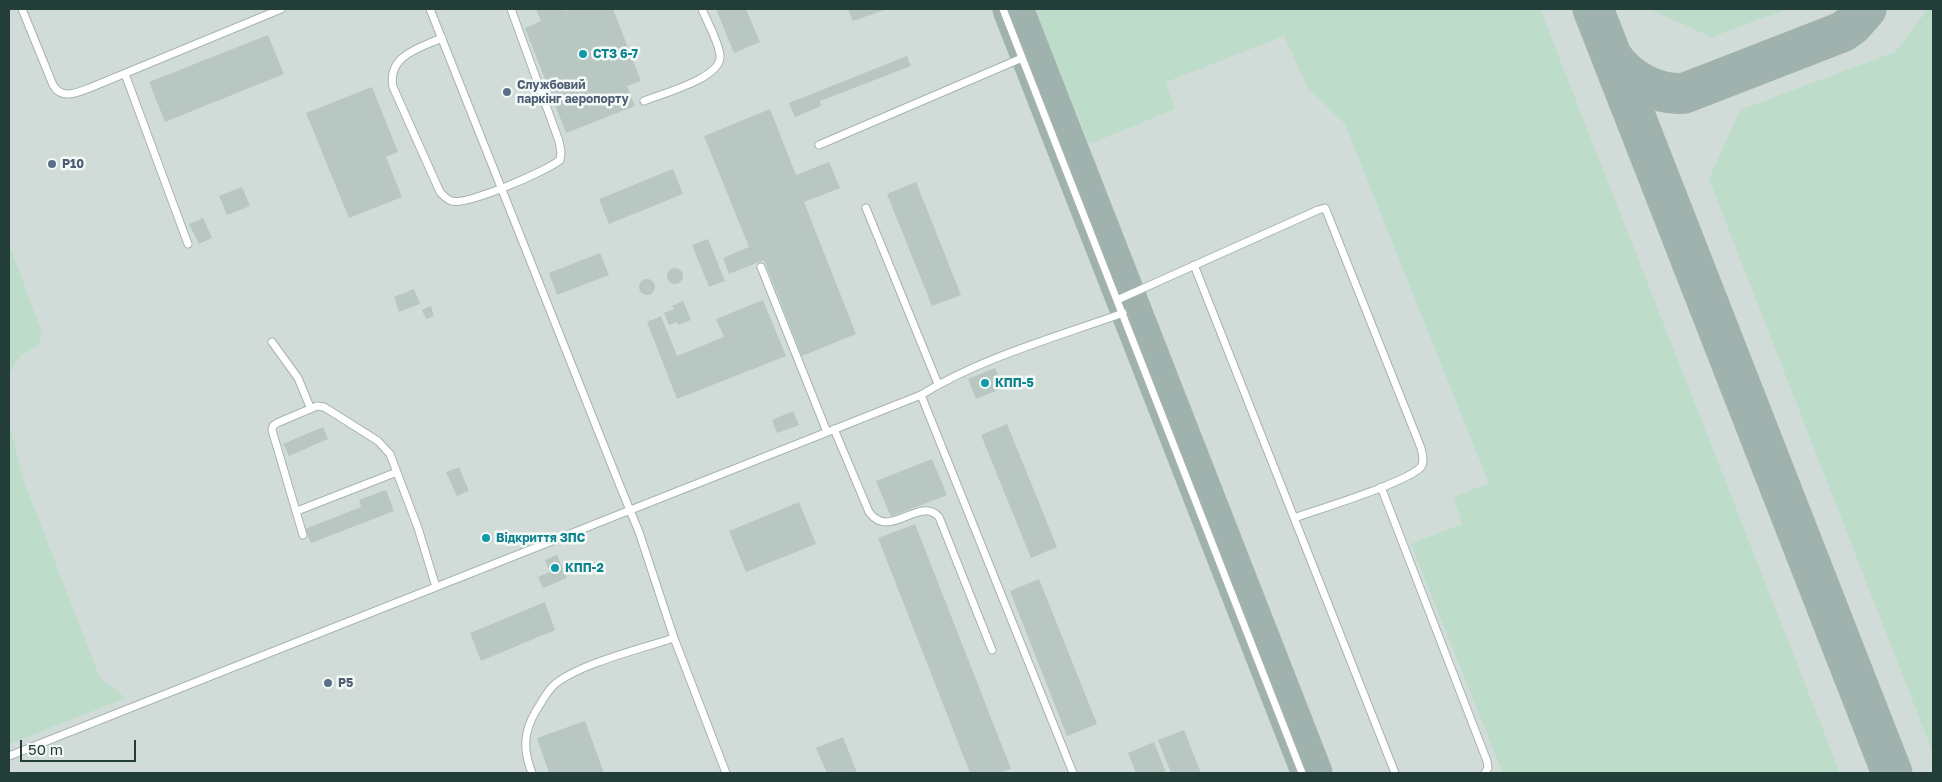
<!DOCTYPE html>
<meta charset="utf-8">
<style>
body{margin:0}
#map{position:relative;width:1942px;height:782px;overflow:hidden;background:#e3ece9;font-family:"Golos Text",sans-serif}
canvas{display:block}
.frame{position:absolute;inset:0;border:10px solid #233d39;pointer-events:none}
.scale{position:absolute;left:20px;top:740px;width:116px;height:22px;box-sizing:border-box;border:2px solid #233d39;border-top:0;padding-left:6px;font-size:15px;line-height:18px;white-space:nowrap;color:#233d39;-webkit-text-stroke:4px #f3f9f7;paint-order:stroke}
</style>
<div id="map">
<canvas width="1942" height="782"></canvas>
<div class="frame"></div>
<div class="scale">50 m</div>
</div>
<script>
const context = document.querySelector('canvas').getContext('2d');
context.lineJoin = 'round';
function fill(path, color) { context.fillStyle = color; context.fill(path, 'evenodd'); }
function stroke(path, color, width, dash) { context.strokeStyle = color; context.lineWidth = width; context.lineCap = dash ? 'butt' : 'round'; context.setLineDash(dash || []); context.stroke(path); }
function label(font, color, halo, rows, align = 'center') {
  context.font = font + ' "Golos Text",sans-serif'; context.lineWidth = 5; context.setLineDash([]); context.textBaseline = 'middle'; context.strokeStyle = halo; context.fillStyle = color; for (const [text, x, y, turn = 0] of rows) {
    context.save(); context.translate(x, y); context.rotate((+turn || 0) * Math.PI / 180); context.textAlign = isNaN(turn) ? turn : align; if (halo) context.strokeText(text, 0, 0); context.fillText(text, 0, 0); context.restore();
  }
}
fill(new Path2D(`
 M9,9H1933V773H9Z`), '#d1dcd8');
fill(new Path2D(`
 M1035,9H1540L1840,773H1503L1411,544L1462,524L1454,497L1489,483L1345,124L1308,88L1284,36L1166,82L1175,109L1089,144Z
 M1648,9H1787L1712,37Z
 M1928,9H1933V753L1709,179L1740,110L1895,52Z
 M9,244L42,333L38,346L20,356L9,374Z
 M9,423L24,482L100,678L126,698L9,744Z`), '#bddcc9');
stroke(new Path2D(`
 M1013,9L1312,773
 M1593,9L1892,773
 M1612,57C1628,80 1657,96 1685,93L1842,32L1852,25L1866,9`), '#a0b2ae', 41);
fill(new Path2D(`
 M536,9H565L566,11L572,9H613L641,81L627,86L635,106L566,133L525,28L541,21Z
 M716,9H746L760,42L734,53Z
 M848,9H887L853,21Z
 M268,35L284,74L165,122L149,82Z
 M907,56L911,66L820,101L821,106L795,117L789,103Z
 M372,87L398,152L386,157L402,197L349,218L306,113Z
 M770,109L796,175L829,162L840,188L804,202L856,334L802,356L764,260L729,274L723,258L749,247L704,136Z
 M673,169L683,194L609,224L599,199Z
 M916,182L961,295L932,306L887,194Z
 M242,187L250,206L227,215L219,196Z
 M203,218L212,238L199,244L189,224Z
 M708,239L725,281L709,287L692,245Z
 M600,253L609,275L557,295L549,273Z
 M667 276a8 8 0 1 1 16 0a8 8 0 1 1-16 0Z
 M639 287a8 8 0 1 1 16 0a8 8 0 1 1-16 0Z
 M414,289L420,304L399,312L394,297Z
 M763,300L786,356L677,399L647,322L661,316L677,356L724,337L716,319Z
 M683,301L691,320L678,325L677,322L669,325L664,313L674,309L672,306Z
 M431,306L434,316L426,319L422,310Z
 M995,368L1003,388L976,399L968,379Z
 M793,411L799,425L777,433L772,420Z
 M1007,424L1057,547L1031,558L981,435Z
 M323,427L328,439L289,456L283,444Z
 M932,459L947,495L891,517L876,481Z
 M459,467L469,491L457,496L446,472Z
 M386,490L394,511L311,543L305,529L361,507L359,500Z
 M799,502L816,544L746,572L729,531Z
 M915,524L1011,769L1000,773H970L878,538Z
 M557,555L567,578L543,588L538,577L550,572L545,560Z
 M1039,579L1097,724L1067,736L1010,591Z
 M545,602L555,630L481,661L470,633Z
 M585,721L604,773H549L537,738Z
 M1184,730L1201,773H1171L1158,740Z
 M843,737L857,773H827L816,748Z
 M1154,742L1166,773H1136L1128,753Z`), '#b8c7c2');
const lane = new Path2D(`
 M22,9L53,85C62,101 79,92 92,87L281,9
 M430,9L620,486L639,532L674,638L726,773
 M1003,9L1302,773
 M442,38C419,48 387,56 393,87L440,192C443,195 447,200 452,201C466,206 547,171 560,160L561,152L559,141L511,9
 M125,74L188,244
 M644,101C661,94 722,78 720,56C719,42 707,22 702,9
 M819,145L1022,58
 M866,208L938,384
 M1194,265L1395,773
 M761,267L827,432
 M1117,300L1318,210L1325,208L1326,210L1421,448C1422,454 1425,461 1421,467C1406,483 1319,509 1294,518
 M272,342L298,378L310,407
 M921,395L1073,773
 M834,429L869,512C890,541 919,495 939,517L992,650
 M1381,487L1487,761L1488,768L1485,773
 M297,511L397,472
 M303,535L272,430L273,426L277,423L317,406L324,407L378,441L390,454L418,528L436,587
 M9,756L921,395C980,358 1057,337 1123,313
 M532,773C523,751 523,732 536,711C541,703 546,693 553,686C575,665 643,648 674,638`);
stroke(lane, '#a6b4b1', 9);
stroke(lane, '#fff', 7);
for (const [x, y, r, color] of [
 [583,54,5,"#0f9aa8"],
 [507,92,5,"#5c6f8a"],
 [52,164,5,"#5c6f8a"],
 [985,383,5,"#0f9aa8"],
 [486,538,5,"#0f9aa8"],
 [555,568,5,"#0f9aa8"],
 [328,683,5,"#5c6f8a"]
]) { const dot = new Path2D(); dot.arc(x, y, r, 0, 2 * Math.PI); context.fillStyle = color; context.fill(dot); stroke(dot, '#f3f9f7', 2); }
label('bold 12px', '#0d838f', '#f3f9f7', [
 ["СТЗ 6-7",593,54],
 ["КПП-5",995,383],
 ["Відкриття ЗПС",496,538],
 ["КПП-2",565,568]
], 'left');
label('bold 12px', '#4e5e75', '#f3f9f7', [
 ["Службовий",517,85],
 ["паркінг аеропорту",517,99],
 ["P10",62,164],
 ["P5",338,683]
], 'left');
</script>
